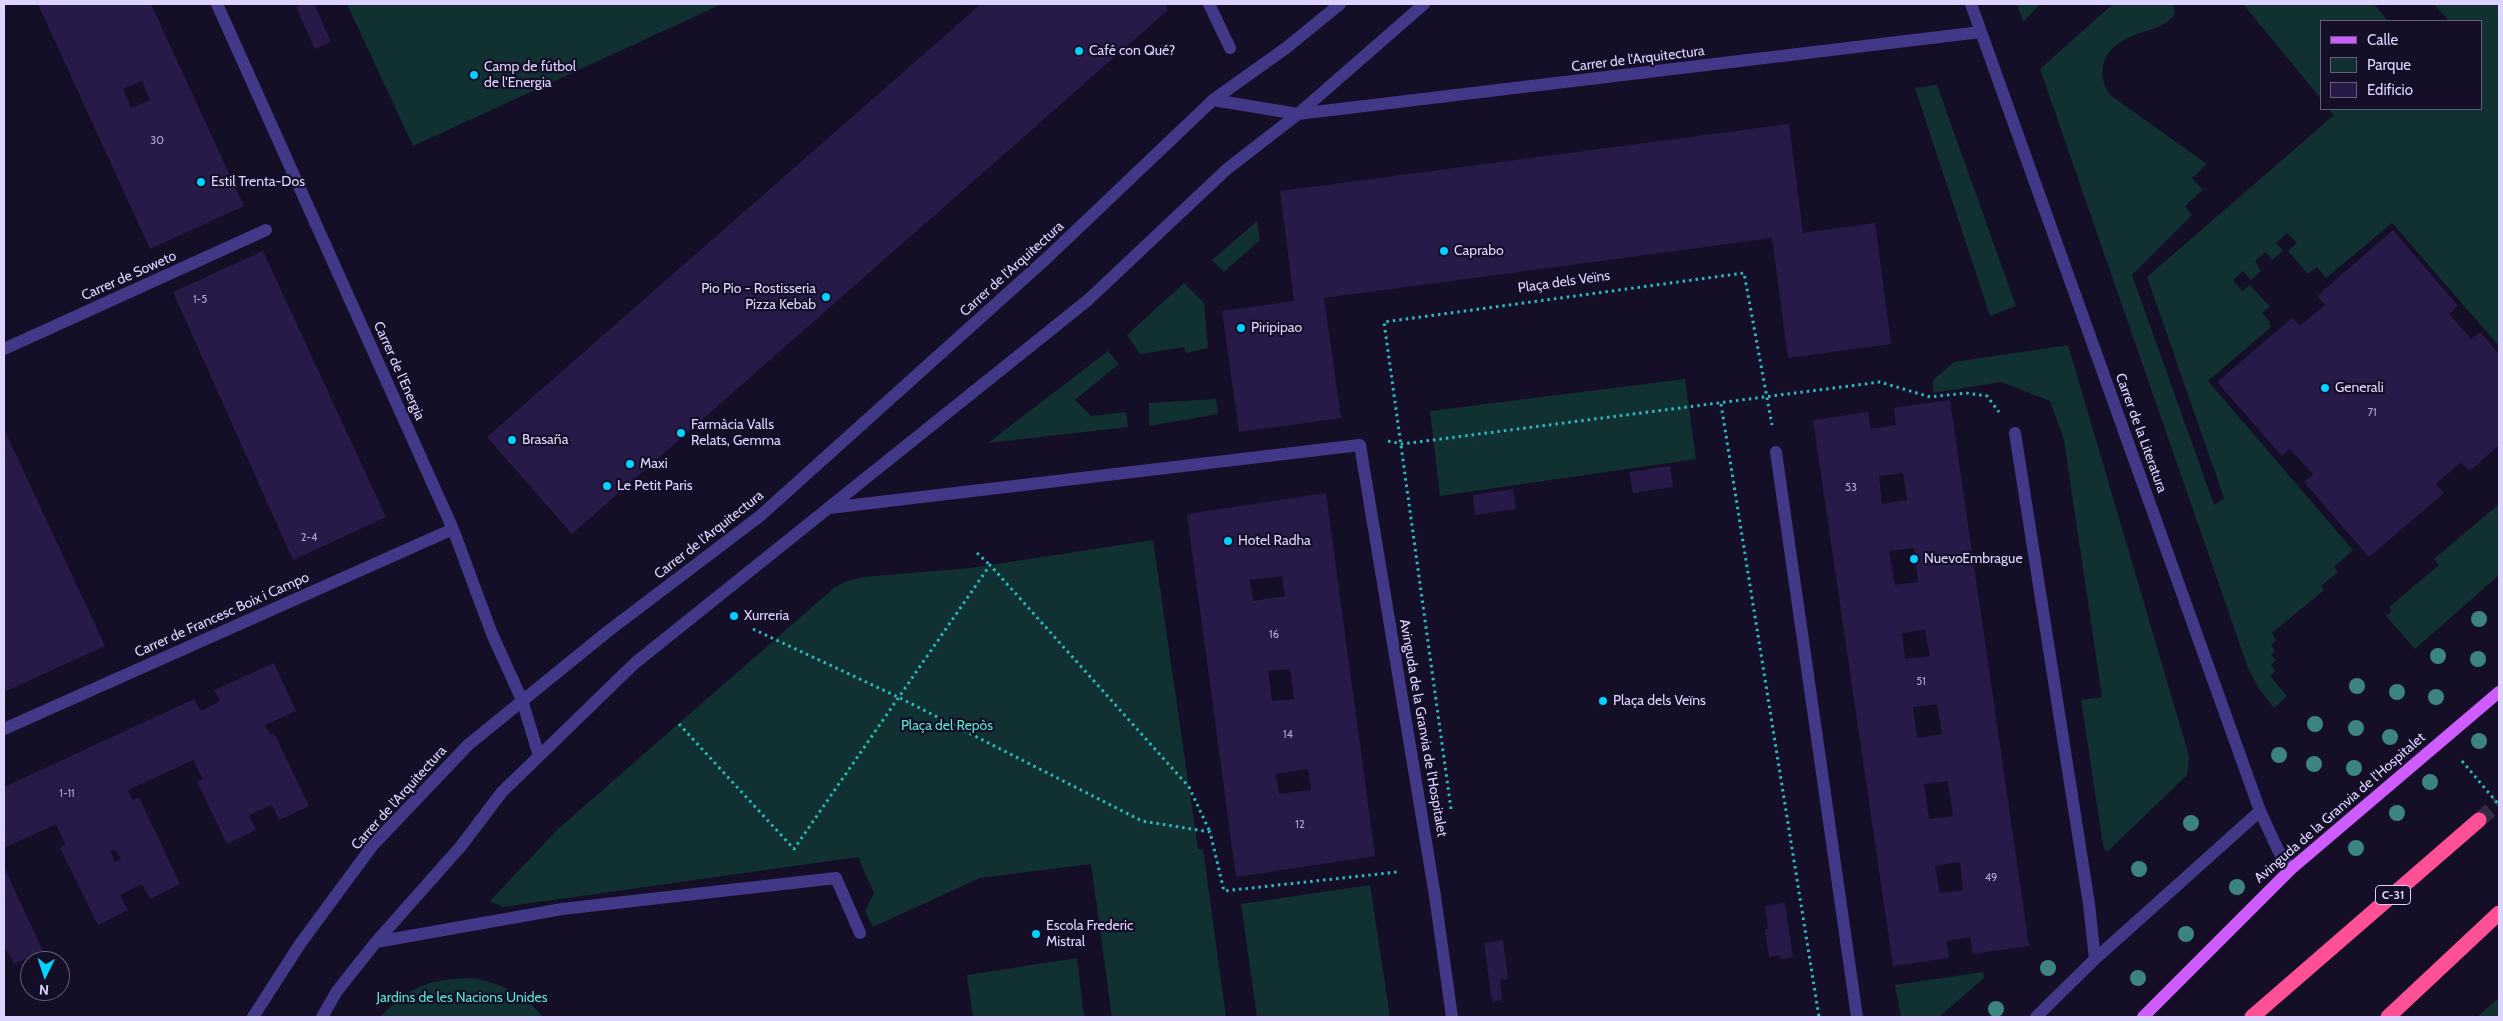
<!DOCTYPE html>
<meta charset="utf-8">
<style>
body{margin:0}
#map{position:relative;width:2503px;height:1021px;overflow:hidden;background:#150e27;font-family:Cabin,sans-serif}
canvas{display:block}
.frame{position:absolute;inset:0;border:5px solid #ddd5ff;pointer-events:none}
.legend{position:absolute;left:2320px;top:20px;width:162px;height:90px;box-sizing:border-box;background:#150e27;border:1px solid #655e7d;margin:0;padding:6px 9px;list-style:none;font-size:15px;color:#ddd5ff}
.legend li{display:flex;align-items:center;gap:10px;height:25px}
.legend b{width:25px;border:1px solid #655e7d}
.north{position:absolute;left:20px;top:951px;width:50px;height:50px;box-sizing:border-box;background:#150e27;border:1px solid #655e7d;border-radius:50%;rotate:184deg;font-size:14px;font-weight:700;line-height:20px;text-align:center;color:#ddd5ff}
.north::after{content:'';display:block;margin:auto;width:18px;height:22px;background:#01d2ff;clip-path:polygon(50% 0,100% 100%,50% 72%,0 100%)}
</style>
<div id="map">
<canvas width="2503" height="1021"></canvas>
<div class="frame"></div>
<ul class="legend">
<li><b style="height:6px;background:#ce5cff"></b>Calle</li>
<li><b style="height:14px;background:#113031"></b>Parque</li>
<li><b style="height:14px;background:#271a49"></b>Edificio</li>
</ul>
<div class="north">N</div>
</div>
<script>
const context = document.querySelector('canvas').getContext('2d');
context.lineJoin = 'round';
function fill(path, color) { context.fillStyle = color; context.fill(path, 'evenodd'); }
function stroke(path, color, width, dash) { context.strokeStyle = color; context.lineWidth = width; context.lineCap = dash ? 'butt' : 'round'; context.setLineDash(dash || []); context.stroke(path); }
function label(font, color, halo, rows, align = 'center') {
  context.font = font + ' Cabin,sans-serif'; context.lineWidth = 4.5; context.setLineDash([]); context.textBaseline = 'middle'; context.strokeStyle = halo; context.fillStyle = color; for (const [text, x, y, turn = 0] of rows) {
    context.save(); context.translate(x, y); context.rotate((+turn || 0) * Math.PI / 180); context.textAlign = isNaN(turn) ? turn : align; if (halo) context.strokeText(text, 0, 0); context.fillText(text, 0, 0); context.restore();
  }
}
fill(new Path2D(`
 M347,4H722L413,146Z
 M2017,4H2040L2023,22Z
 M2113,4H2173L2175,13C2165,35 2117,28 2104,62C2100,74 2103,85 2110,95L2207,164L2192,178L2203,190L2185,206L2192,215L2132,275L2214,505L2224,498L2147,277L2334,115L2329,109H2482V21H2449L2434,4H2499V346L2392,223L2326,278L2317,267L2308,274L2288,251L2297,243L2287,233L2276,243L2283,251L2272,260L2266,252L2255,261L2261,271L2251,280L2243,271L2233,280L2242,291L2250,285L2270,307L2262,313L2270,322L2269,324L2271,327L2208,381L2353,550L2334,567L2338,572L2321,586L2324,590L2272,633L2276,640L2271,645L2275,651L2271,655L2276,660L2271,665L2275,671L2270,676L2287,696L2274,708L2259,689L2248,668L2040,69Z
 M2243,4H2374L2388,21H2322V100Z
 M1937,85L2016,306L1990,316L1915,88Z
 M1257,221L1260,240L1224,272L1212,260Z
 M1184,283L1204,303L1208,348L1186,353L1184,347L1140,354L1127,335Z
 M2068,345L2189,756L2187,775L2108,851L2105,850L2103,845L2081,700L2102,697L2064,440L2050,401L2001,382L1933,393V380L1954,362Z
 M1108,351L1119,364L1075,400L1091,416L1126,412L1128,427L988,443Z
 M1685,379L1696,459L1440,496L1430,411Z
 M1216,399L1218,414L1149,426V403Z
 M2499,504V575L2415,649L2386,616L2392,611L2389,607L2439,565L2434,559Z
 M1153,540L1198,849H1203L1226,1017H1112L1091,864L980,878L873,927L865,911L874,893L858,857L503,907L490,901L558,829L835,587L848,581L863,577L970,568Z
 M1370,885L1390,1017H1257L1241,904Z
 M1077,958L1084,1017H973L967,975Z
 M1983,972L1984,978L1939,1017H1901L1895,985Z
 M472,978C501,983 524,994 543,1017H380C410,986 429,979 472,978Z
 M2499,998V1017H2477Z`), '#113031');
fill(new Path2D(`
 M38,4H151L244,206L150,249ZM142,81L150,100L131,108L123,89Z
 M303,4H314L331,42L315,49L296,7Z
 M981,4H1165L1168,10L572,534L487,437Z
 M1789,124L1803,233L1875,223L1891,344L1788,358L1772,238L1324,298L1341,418L1239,432L1222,311L1294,301L1280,191Z
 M2393,230L2458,306L2449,314L2471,339L2480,332L2499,354V445L2470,471L2461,462L2436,484L2444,493L2369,557L2304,482L2313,474L2290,449L2282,456L2217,382L2292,318L2300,326L2325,305L2317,296Z
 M263,251L386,517L293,560L173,292Z
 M1950,400L2029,946L1973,954L1970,937L1947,941L1949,958L1893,966L1813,420L1868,412L1871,429L1896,425L1894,408ZM1903,473L1907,500L1882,504L1879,476ZM1914,548L1918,582L1895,585L1889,551ZM1925,630L1930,656L1905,659L1902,633ZM1937,704L1942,734L1917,738L1913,707ZM1948,781L1953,816L1929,819L1924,784ZM1960,862L1963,890L1940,893L1935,866Z
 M4,429L105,646L4,692Z
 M1670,466L1673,487L1633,493L1629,472Z
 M1513,489L1516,509L1475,515L1473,495Z
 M1326,493L1375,856L1236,877L1187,514ZM1282,576L1285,596L1253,601L1250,580ZM1290,669L1294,699L1272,701L1268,671ZM1308,769L1311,790L1279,794L1276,774Z
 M274,663L296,711L265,725L270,735L274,733L275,735L309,806L279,820L272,805L249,815L256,830L227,844L197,782L203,779L193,760L128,790L133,800L139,797L180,884L150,899L142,884L120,895L128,910L98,925L60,848L65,844L56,824L4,848V787L194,699L201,711L220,701L214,690ZM115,849L121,859L115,862L110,851Z
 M4,867L43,951L14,964L6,949L4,950Z
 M1785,903L1793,957L1781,959L1780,955L1769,957L1765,929H1768L1765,906Z
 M1503,940L1508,979L1500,980L1502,1000L1492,1002L1484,943Z`), '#271a49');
stroke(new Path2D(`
 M2479,820L2499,803`), '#332c47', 15, [15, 8]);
stroke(new Path2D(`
 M1721,404L1819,1017
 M1388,441L1402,444L1880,382L1930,397L1966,393L1987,396L1999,412
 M977,553L990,565
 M753,629L898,697L1142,821L1210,832L1224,891L1397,872
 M679,724L794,849L990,565L1189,787L1210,832
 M1451,809L1384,322L1744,273L1772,425`), '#2bbabd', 3, [2.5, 4]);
stroke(new Path2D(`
 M217,4L453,529L492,634L522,700L539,756
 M1209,4L1230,48
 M1971,4L2260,811L2278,850L2291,869
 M1213,100L1298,114L1981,32
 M4,349L266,230
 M2015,433L2089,904L2095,959
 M1776,452L1857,1017
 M829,508L1360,445L1435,896L1452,1017
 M4,729L453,529
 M376,942L562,909L836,878L860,933
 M253,1017L300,944L373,845L468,745L607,632L760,516L1048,257L1213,100L1286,48L1340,4
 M322,1017L337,991L376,942L461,846L502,792L635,663L1088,300L1227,169L1298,114L1424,4
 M2036,1017L2095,959L2260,811`), '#413888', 12);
stroke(new Path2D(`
 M2143,1017L2291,869L2499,692`), '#ce5cff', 12);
stroke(new Path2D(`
 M2252,1017L2479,820
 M2388,1017L2499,913`), '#ff5096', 15);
stroke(new Path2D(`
 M2462,761L2499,805`), '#2bbabd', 3, [2.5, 4]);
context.fillStyle = '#3c8482';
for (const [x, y] of [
 [2479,619],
 [2438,656],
 [2478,659],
 [2357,686],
 [2397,692],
 [2436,697],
 [2315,724],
 [2356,728],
 [2390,737],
 [2479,741],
 [2279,755],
 [2314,764],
 [2354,768],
 [2430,782],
 [2397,813],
 [2191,823],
 [2356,848],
 [2139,869],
 [2237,887],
 [2186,934],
 [2048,968],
 [2138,978],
 [1996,1009]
]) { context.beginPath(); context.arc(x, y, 8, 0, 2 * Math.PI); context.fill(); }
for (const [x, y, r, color] of [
 [1079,51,5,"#01d2ff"],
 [474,75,5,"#01d2ff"],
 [201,182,5,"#01d2ff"],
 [1444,251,5,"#01d2ff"],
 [826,297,5,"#01d2ff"],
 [1241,328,5,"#01d2ff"],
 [2325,388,5,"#01d2ff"],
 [681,433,5,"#01d2ff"],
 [512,440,5,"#01d2ff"],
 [630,464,5,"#01d2ff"],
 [607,486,5,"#01d2ff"],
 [1228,541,5,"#01d2ff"],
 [1914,559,5,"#01d2ff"],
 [734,616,5,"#01d2ff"],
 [1603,701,5,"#01d2ff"],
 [1036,934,5,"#01d2ff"]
]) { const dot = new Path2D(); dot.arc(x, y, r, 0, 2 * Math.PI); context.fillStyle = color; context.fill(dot); stroke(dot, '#150e27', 2); }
label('11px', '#b0a6d2', null, [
 ["30",157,141],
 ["1-5",200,300],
 ["71",2372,413],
 ["53",1851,488],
 ["2-4",309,538],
 ["16",1274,635],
 ["51",1921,682],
 ["14",1288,735],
 ["1-11",67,794],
 ["12",1300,825],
 ["49",1991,878]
]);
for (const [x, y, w] of [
 [2393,895,35]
]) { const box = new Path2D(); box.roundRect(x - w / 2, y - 9.5, w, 19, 4); context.fillStyle = '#150e27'; context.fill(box); stroke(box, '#ddd5ff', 1); }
label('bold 12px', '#ddd5ff', null, [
 ["C-31",2393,895]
]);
label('14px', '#ddd5ff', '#150e27', [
 ["Café con Qué?",1089,51],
 ["Camp de fútbol",484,67],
 ["de l'Energia",484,83],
 ["Estil Trenta-Dos",211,182],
 ["Caprabo",1454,251],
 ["Pio Pio - Rostisseria",816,289,"right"],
 ["Pizza Kebab",816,305,"right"],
 ["Piripipao",1251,328],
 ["Generali",2335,388],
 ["Farmàcia Valls",691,425],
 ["Relats, Gemma",691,441],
 ["Brasaña",522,440],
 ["Maxi",640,464],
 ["Le Petit Paris",617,486],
 ["Hotel Radha",1238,541],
 ["NuevoEmbrague",1924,559],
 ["Xurreria",744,616],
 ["Plaça dels Veïns",1613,701],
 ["Escola Frederic",1046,926],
 ["Mistral",1046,942]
], 'left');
label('14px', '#ddd5ff', '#150e27', [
 ["Carrer de l'Arquitectura",1638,59,-7],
 ["Carrer de l'Arquitectura",1012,269,-42],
 ["Carrer de Soweto",129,276,-24],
 ["Plaça dels Veïns",1564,282,-8],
 ["Carrer de l'Energia",399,371,66],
 ["Carrer de la Literatura",2141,433,70],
 ["Carrer de l'Arquitectura",709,535,-38],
 ["Carrer de Francesc Boix i Campo",222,615,-24],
 ["Avinguda de la Granvia de l'Hospitalet",1423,728,80],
 ["Carrer de l'Arquitectura",399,798,-48],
 ["Avinguda de la Granvia de l'Hospitalet",2340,808,-41]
]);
label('14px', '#5be4cc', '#150e27', [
 ["Plaça del Repòs",947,726],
 ["Jardins de les Nacions Unides",462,998]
]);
</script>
